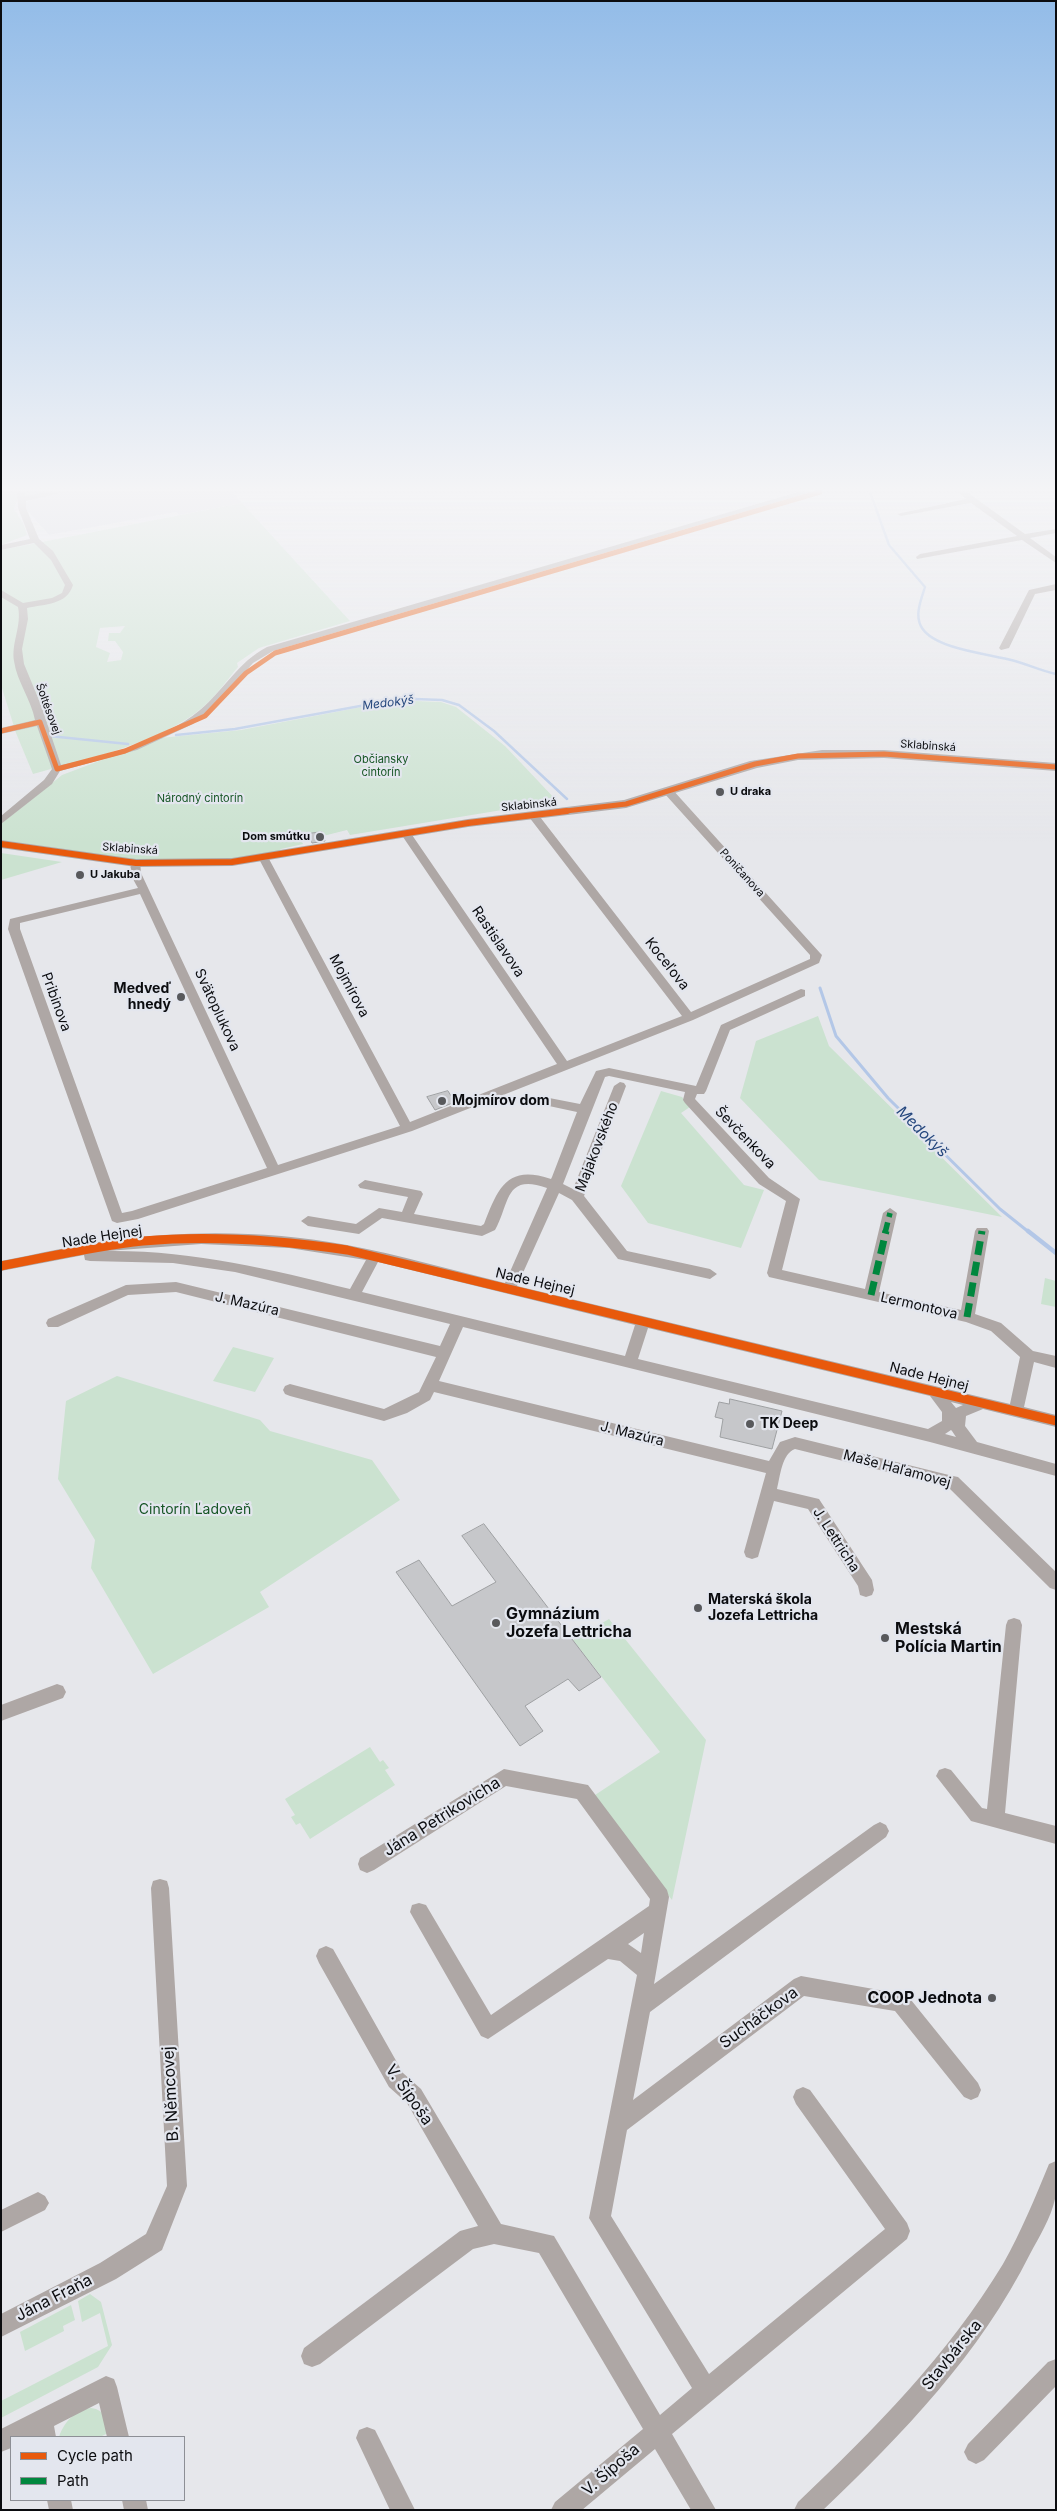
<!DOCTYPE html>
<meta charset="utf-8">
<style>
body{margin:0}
#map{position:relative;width:1057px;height:2511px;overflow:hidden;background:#e6e7eb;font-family:Inter,sans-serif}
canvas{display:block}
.frame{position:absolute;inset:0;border:2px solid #0b0c0f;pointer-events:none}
.legend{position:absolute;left:10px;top:2436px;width:175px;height:65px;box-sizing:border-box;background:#e3e6ee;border:1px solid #8d8f95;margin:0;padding:6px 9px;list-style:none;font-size:15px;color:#0b0c0f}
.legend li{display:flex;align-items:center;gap:10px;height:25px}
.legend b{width:25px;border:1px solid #8d8f95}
</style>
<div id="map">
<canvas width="1057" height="2511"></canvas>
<div class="frame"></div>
<ul class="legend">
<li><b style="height:6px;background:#e8590c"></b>Cycle path</li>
<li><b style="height:6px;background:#00873e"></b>Path</li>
</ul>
</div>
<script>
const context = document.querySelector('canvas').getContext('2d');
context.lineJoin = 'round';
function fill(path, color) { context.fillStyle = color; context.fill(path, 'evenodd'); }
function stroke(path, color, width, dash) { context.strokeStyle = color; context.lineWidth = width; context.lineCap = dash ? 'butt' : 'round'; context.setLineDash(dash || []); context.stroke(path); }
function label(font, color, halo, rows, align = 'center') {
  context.font = font + ' Inter,sans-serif'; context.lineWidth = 4.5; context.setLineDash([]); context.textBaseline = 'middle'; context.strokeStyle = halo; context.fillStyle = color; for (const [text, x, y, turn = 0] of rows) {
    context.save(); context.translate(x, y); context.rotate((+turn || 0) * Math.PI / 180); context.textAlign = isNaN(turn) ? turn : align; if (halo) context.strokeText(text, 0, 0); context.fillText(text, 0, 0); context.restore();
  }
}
fill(new Path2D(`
 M27,492H232L242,503L179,515L176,512L49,535L25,508V504L30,500Z`), '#d6d9e3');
fill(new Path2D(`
 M1,492H48L18,498L14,509L24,525L27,535L1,545Z
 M242,503L350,621L259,648L237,663L238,667C227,680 216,696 203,707C162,743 85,759 33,774L16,733L1,685V550ZM125,626L120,633H109L108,641H115L123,652L121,660L107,662L110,653L96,647L100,628Z
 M414,701L441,702L456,707L505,746L557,801L350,835L347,830L323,836L321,832L308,834L309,838L301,840L303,844L281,849L278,852L219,860H139L1,840V824L62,775L160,738L241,730L372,705Z
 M1,853L62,862L1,880Z
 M818,1016L829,1046L1002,1217L819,1180L740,1098L756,1041Z
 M661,1091L682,1097L690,1107L681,1113L744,1185L764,1190L741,1248L648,1223L621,1186Z
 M1045,1278L1056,1281V1307L1041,1304Z
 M233,1347L274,1358L255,1392L213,1381Z
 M117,1376L260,1420L270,1431L372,1460L400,1500L260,1592L269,1607L153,1674L91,1568L95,1540L58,1479L66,1401Z
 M609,1619L706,1740L672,1900L592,1797L660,1752L573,1640Z
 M370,1747L380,1762L383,1760L389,1768L385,1770L395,1785L310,1839L300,1823L296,1825L291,1817L295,1815L285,1799Z
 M90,2294L101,2302L112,2345L98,2367L1,2418V2401L108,2346L100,2313L82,2322L78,2301Z
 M71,2305L75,2320L63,2326L64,2331L25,2351L20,2332Z
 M91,2408C106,2410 106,2420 110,2432L100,2437H59C64,2422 75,2410 91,2408Z`), '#cbe2d0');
stroke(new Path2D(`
 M870,492L889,545L925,587C921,600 914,616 922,628C936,650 992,654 1015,661C1029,665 1042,671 1056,674
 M176,735L235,729L371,704L415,699L442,700L459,705L494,731L567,799
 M49,736L128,744`), '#b3c7e7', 2.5);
stroke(new Path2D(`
 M820,988L836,1036L888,1098L1000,1209L1030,1233`), '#b3c7e7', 3);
stroke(new Path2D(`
 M1028,1231L1056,1253`), '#b3c7e7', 4.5);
const building = new Path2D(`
 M322,832L325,841L312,843L308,834Z
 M448,1091L455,1102L435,1110L427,1097Z
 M730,1399L782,1411L772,1449L720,1437L723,1419L715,1417L719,1402L729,1404Z
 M484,1524L601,1677L579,1691L568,1679L525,1706L543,1731L520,1746L396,1572L419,1560L452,1606L496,1582L462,1536Z`);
fill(building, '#c6c7ca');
stroke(building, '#9ea0a2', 1);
fill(new Path2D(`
 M17,492H25V496L46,492H64L26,501V508L39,539L53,551L73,585C67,605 45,604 27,608L28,619L22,649L24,664L41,705L61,765C107,756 162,741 200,710C224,690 238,662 267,647L798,492H811L273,651L253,663L215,706L193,724L137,750L60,771L52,784L1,824V816L44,780L52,769L37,726L1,734V728L35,720C31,699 17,682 14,661C11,643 22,626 18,607L1,597V590L23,603L52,598L62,593L65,585L51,560L34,543L1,550V545L30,539L18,508Z
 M958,492H967L1025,534L1056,529V533L1030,538L1056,557V563L1022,540L917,559L916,557L920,554L1017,536L971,503L901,516L897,514L966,499Z
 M1056,584V590L1035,594L1009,648L1001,650L999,648L1029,590Z
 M668,788L672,789L820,953L822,955L819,963L693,1020L412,1131L138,1219L117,1223L112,1221L8,929L10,919L138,888C133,879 128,871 132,861H140L141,873L278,1165L400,1126L259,859L260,857H268L269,859L410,1122L557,1064L401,834L402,832H410L567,1061L682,1016L529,817V813H537L691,1012L810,959V955L664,793L663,791ZM140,894L267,1168L132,1211L122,1213L20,929V923Z
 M801,989L805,990V996L730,1030L706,1091L704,1094H697L695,1099L769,1178L800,1199L782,1270L865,1289L883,1213L890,1208L897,1213L879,1292L961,1310L975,1231L977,1228H987L989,1231L975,1314L1001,1323L1033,1351L1056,1356V1368L1034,1362L1024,1407L1056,1415V1427L983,1409L966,1416L965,1426L977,1442L1056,1464V1476L930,1442L463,1327L439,1381L769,1461L780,1442L795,1437L953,1476L958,1477L1056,1572V1590L1050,1588L948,1487L795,1449C782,1453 780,1477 777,1489L819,1499L872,1580L874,1590L872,1595L866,1597L860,1595L858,1586L808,1509L774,1501L758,1557L752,1559L746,1557L744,1552L766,1473L434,1392L430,1400L407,1413L384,1421L290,1396L285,1394L283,1390L285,1386L290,1384L384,1409L419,1392L436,1357L176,1292L128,1295L58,1327H48L46,1323L48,1319L126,1285L176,1282L440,1346L450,1324L235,1272L173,1263L90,1261L85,1260L84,1255L1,1271V1261C38,1254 75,1245 113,1240C190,1230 270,1231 347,1245C400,1255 452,1270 505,1283L547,1188C504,1173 510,1204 495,1230L482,1236L382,1218L359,1234L308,1226L301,1221L308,1216L356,1224L379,1208L402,1212L408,1197L360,1188L358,1185L365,1180L421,1191L423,1194L414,1214L481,1226L484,1224C498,1188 507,1164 551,1179L552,1177L577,1112L535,1103L533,1100L535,1097L539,1096L580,1104L596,1071L609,1068L696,1086L721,1025ZM609,1076L685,1092L683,1100L685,1103L759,1184L786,1201L767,1273L769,1277L966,1322L991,1331L1020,1357L1010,1404L517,1286L559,1193L572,1200L618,1259L710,1279L717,1274L710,1269L627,1251L584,1196L626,1086L624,1083L620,1082L614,1086L573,1189L563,1184L605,1077ZM201,1244L289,1248L366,1260L350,1289C269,1269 191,1250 107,1251ZM378,1262L635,1325L625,1356L362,1292ZM648,1328L930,1396L942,1412V1421L928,1429L638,1359ZM951,1402L963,1405L956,1408ZM951,1430L952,1431L956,1437L945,1434Z
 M1014,1618L1020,1620L1022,1625L1005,1813L1056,1826V1844L971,1821L936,1776L939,1770L945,1768L951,1770L982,1808L987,1809L1006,1625L1008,1620Z
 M57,1684L63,1686L66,1692L63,1698L1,1721V1705Z
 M504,1769L588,1785L667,1890L669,1897L654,1984L874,1825L880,1822L886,1825L889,1831L886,1837L650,2012L633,2100L794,1979L801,1976L907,1995L978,2083L981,2090L978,2097L971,2100L964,2097L895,2011L804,1996L627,2130L611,2216L709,2374L885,2229L796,2104L793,2097L796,2090L803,2087L810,2090L907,2223L910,2231L907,2239L672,2434L716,2510H691L655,2449L582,2510H551L555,2502L643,2429L539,2253L494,2244L473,2249L320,2364L312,2367L304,2364L301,2356L304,2348L460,2231L478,2226L407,2103L389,2087L319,1963L316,1956L319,1949L326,1946L333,1949L403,2073L421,2089L501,2224L554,2236L660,2415L692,2388L589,2218L637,1975L620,1961L608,1959L488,2039L481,2036L410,1912L412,1905L419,1903L426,1905L491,2015L649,1906L650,1899L577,1799L506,1786L374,1870L367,1873L360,1870L358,1864L360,1858ZM644,1933L641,1953L628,1944Z
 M160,1879L167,1881L169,1888L187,2186L162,2250L116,2279L1,2337V2314L100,2263L146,2234L167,2186L151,1888L153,1881Z
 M1056,2161C1056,2172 1057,2187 1055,2199C1051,2218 1039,2237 1030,2254C980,2354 903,2434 823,2510H794L798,2502C875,2429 948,2355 1003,2264C1021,2232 1035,2198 1049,2164Z
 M38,2192L45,2196L49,2203L45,2210L1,2232V2210Z
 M1056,2359V2386L984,2460L976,2464L968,2460L964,2452L968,2444L1048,2362Z
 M106,2376L114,2379L117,2387L129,2437H107L99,2403L54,2426L56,2437H11V2448L1,2452V2429Z
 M367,2427L375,2430L415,2510H390L356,2438L359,2430Z
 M47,2500H71L73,2510H49Z
 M122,2500H146L148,2510H124Z`), '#aea7a5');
fill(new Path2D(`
 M822,750H884L1056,763V771L884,758L798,760L757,768L626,808L468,827L232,866L136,867L1,848V840L136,859L232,858L468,819L624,800L750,761Z`), '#ada6a5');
stroke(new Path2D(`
 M885,1233L890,1213`), '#00873e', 5.5, [11, 5.5]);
stroke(new Path2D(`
 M871,1295L886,1231
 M967,1317L982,1231`), '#00873e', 7, [14, 7]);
stroke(new Path2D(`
 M1,731L40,722L57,769L125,751L205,716L246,673L275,653L820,492
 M557,812L626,804L755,764L798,756L884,754L1056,767`), '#e8590c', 5);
stroke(new Path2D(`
 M1,844L136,863L232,862L468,823L567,811`), '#e8590c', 6);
stroke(new Path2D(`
 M1,1266C48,1257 95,1246 143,1241C211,1235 279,1240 347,1250L1056,1421`), '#e8590c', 9);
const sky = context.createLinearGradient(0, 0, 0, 844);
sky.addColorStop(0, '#93bce8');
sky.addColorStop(0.58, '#f4f4f6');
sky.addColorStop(1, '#f4f4f600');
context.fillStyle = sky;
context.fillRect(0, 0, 1057, 844);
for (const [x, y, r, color] of [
 [720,792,5,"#58595c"],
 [320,837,5,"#58595c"],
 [80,875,5,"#58595c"],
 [181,997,5,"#58595c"],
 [442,1101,5,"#58595c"],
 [750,1424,5,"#58595c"],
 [698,1608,5,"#58595c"],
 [496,1623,5,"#58595c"],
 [885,1638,5,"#58595c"],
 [992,1998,5,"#58595c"]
]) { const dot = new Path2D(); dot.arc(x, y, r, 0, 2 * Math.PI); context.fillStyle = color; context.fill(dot); stroke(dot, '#e3e6ee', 2); }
label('11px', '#0b0c0f', '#e3e6ee', [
 ["Šoltésovej",48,709,70],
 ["Sklabinská",928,746,4],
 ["Sklabinská",529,805,-6],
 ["Sklabinská",130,849,4],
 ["Poničanova",742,873,48]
]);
label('11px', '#175626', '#e3e6ee', [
 ["Občiansky",381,760],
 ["cintorín",381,773],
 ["Národný cintorín",200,799]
]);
label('bold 11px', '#0b0c0f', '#e3e6ee', [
 ["U draka",730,792],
 ["Dom smútku",310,837,"right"],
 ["U Jakuba",90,875]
], 'left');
label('italic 12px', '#25477d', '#e3e6ee', [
 ["Medokýš",388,703,-7]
]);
label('14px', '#0b0c0f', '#e3e6ee', [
 ["Rastislavova",498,942,56],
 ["Koceľova",667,964,52],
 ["Mojmírova",349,986,62],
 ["Pribinova",56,1002,70],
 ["Svätoplukova",217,1010,65],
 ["Ševčenkova",745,1138,46],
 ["Majakovského",597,1147,-69],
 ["Nade Hejnej",102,1237,-9],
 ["Nade Hejnej",535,1282,13],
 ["J. Mazúra",247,1304,13],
 ["Lermontova",919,1306,13],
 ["Nade Hejnej",929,1377,14],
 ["J. Mazúra",632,1434,14],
 ["Maše Haľamovej",897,1469,15],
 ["J. Lettricha",836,1540,57]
]);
label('bold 14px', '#0b0c0f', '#e3e6ee', [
 ["Medveď",171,989,"right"],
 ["hnedý",171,1005,"right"],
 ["Mojmírov dom",452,1101],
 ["TK Deep",760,1424],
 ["Materská škola",708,1600],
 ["Jozefa Lettricha",708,1616]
], 'left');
label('14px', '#175626', '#e3e6ee', [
 ["Cintorín Ľadoveň",195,1510]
]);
label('italic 15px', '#25477d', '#e3e6ee', [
 ["Medokýš",922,1132,45]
]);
label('bold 16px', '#0b0c0f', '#e3e6ee', [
 ["Gymnázium",506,1614],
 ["Jozefa Lettricha",506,1632],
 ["Mestská",895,1629],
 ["Polícia Martin",895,1647],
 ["COOP Jednota",982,1998,"right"]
], 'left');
label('16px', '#0b0c0f', '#e3e6ee', [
 ["Jána Petrikovicha",442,1817,-32],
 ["Sucháčkova",759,2018,-36],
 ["B. Němcovej",171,2094,-93],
 ["V. Šípoša",409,2095,55],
 ["Jána Fraňa",54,2298,-27],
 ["Stavbárska",952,2355,-51],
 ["V. Šípoša",611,2470,-41]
]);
</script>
